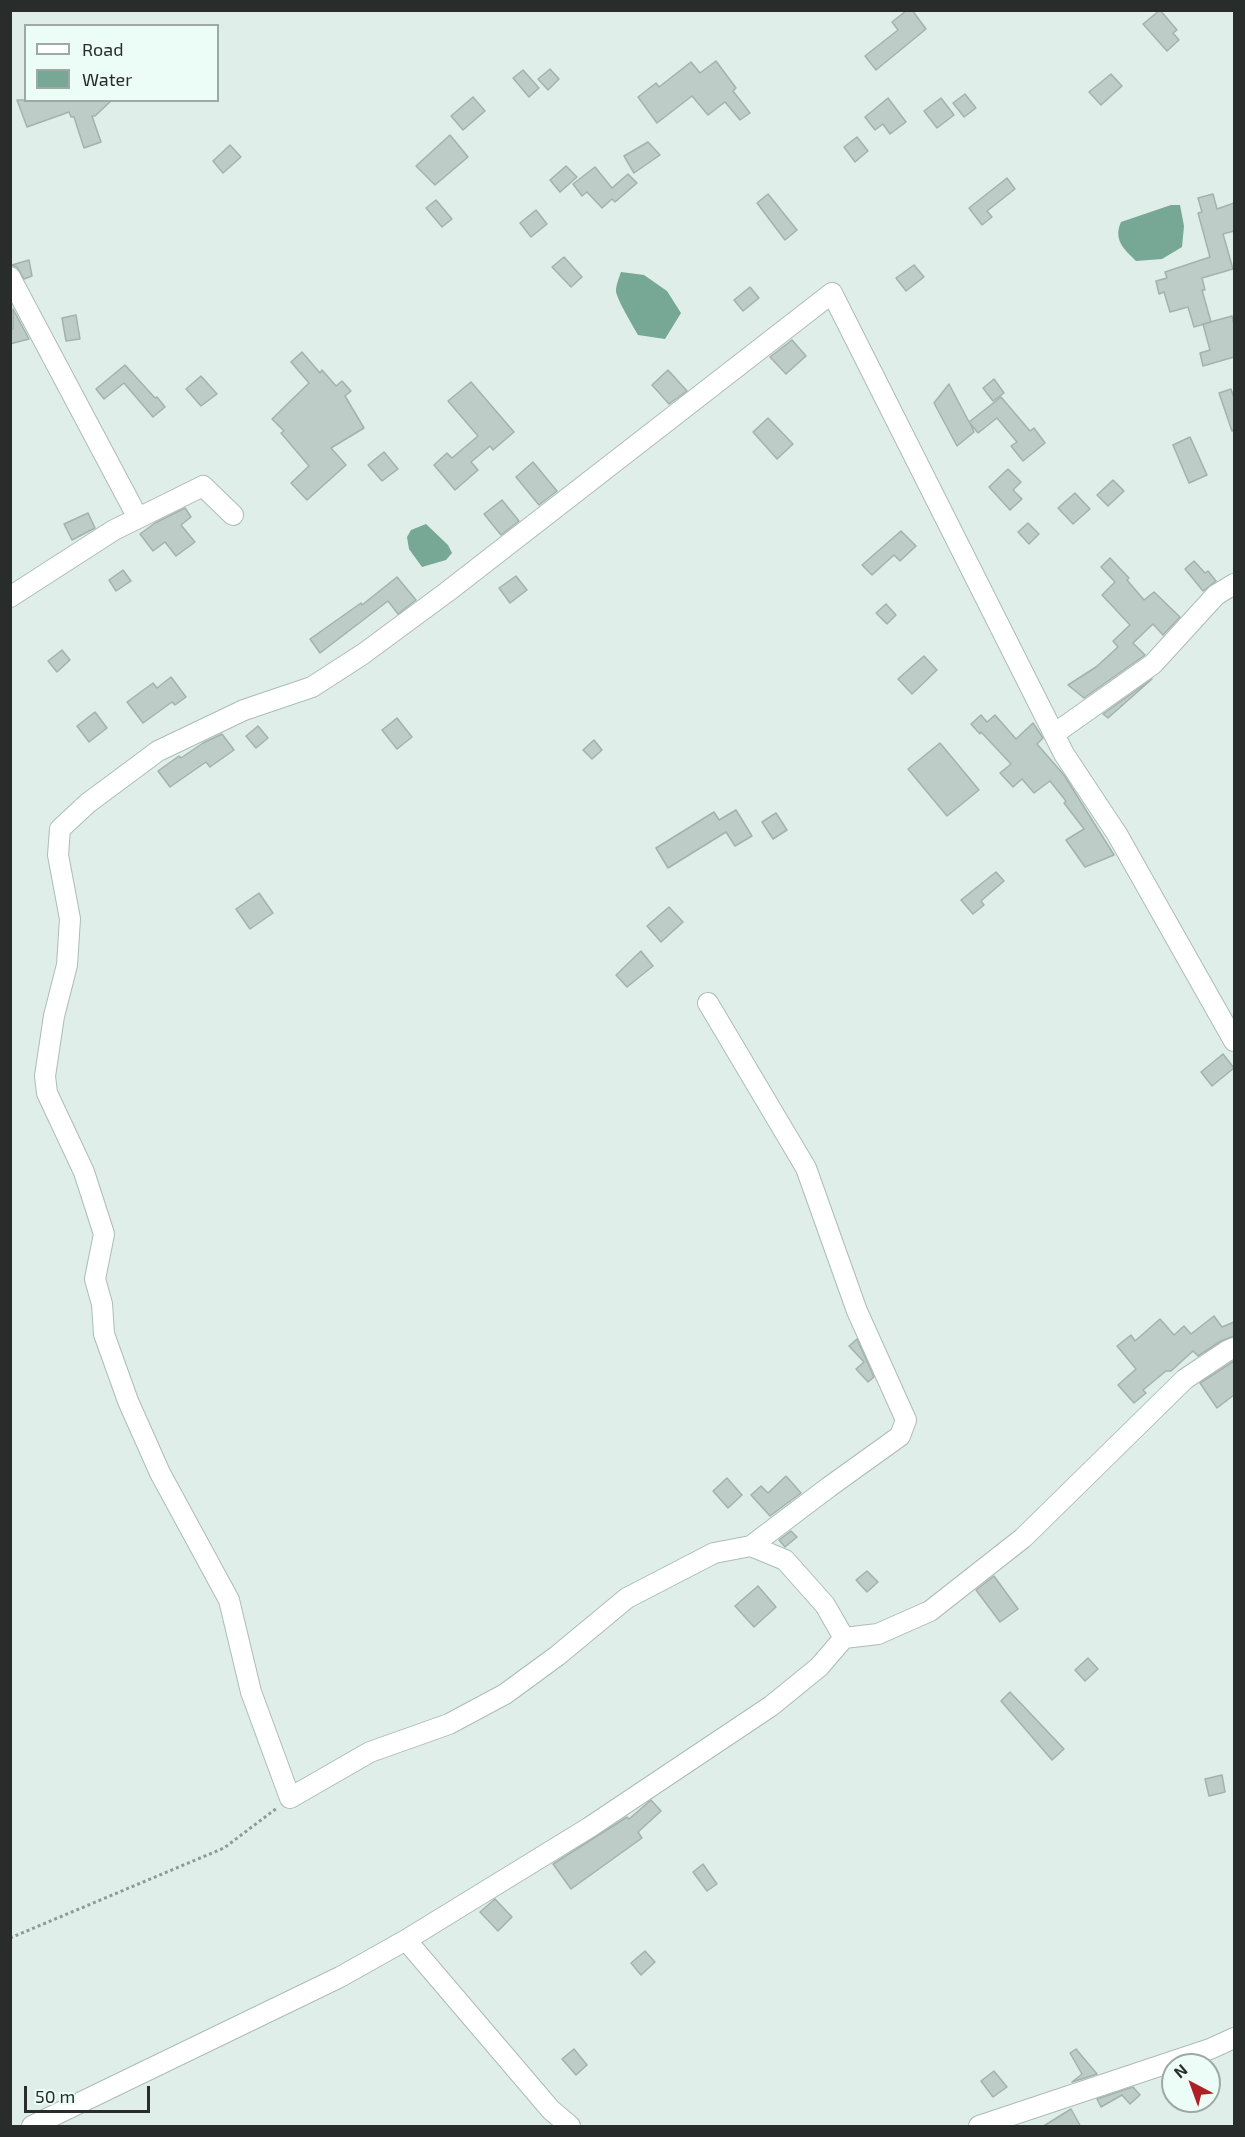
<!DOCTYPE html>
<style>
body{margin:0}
#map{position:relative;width:1245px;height:2137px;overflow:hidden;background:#dfeee8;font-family:"Exo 2",sans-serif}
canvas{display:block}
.frame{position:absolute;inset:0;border:12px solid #282d2b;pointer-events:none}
.legend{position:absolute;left:24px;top:24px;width:195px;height:78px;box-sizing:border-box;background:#ecfcf6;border:2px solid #9ea9a5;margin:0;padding:8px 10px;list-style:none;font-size:18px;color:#282d2b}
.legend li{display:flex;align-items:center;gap:12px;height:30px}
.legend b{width:30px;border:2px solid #9ea9a5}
.north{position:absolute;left:1161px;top:2053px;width:60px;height:60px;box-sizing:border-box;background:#ecfcf6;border:2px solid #9ea9a5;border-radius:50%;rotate:319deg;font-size:16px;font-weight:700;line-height:24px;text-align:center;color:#282d2b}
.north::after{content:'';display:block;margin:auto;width:21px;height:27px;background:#b11f26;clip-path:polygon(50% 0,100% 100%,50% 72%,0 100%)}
.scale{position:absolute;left:24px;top:2086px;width:126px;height:27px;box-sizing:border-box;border:3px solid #282d2b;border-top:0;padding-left:8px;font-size:18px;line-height:21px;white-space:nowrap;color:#282d2b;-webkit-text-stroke:4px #ecfcf6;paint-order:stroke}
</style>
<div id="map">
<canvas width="1245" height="2137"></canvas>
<div class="frame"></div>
<ul class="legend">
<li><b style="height:8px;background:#fff"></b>Road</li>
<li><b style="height:16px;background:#77a795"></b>Water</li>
</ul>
<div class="north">N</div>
<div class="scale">50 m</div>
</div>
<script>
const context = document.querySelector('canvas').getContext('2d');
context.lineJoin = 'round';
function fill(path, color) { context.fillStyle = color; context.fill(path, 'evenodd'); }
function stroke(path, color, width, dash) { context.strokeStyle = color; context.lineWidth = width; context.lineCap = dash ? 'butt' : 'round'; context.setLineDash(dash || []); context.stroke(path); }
fill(new Path2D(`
 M1171,205H1180L1184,226L1182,247L1162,259L1136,261C1124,249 1113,240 1121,222Z
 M621,272L644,275L667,291L681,313L665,339L638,335C634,328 616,298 616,291C616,285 619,278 621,272Z
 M426,524L448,545L452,553L446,560L422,567L409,549L407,537L411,530Z`), '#77a795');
const building = new Path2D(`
 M907,10H912L926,29L876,70L865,56L898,30L892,22Z
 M1160,10L1177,30L1173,33L1179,40L1167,51L1143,24Z
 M716,61L736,88L733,91L750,113L740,120L725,102L708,115L692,96L657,123L638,97L656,83L659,87L691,62L700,73Z
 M550,69L559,79L548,90L538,79Z
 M523,70L539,88L529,97L513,78Z
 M1111,74L1122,86L1101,105L1089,92Z
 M965,94L976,108L964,117L953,103Z
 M473,97L485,111L463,130L451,116Z
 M888,98L906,122L890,134L883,124L875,130L865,117Z
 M941,98L954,115L937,128L924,111Z
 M17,100H112L95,116H92L101,142L84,148L74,117H71L69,112L27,127Z
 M450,135L468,157L435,185L416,166Z
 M857,137L868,151L855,162L844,147Z
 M648,142L660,155L634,173L624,156Z
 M230,145L241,157L223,173L213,161Z
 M566,166L577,177L560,192L550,180Z
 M595,167L612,188L628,174L637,183L615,202L612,199L602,208L587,192L582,196L573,184Z
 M1007,178L1015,189L987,211L992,217L982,225L969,208Z
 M768,194L797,230L785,240L757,203Z
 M1213,194L1217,209L1234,203V231L1223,234L1233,269L1202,278L1205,290H1202L1211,322L1194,327L1188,307L1170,312L1164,292L1159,294L1156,281L1167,278L1165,272L1210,257L1198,213L1202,212L1198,198Z
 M436,200L452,219L442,227L426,208Z
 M536,210L547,224L531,237L520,223Z
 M564,257L582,277L571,287L552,267Z
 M29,260L32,276L24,279L17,267L12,265Z
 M914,265L924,277L906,291L896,278Z
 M750,287L759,298L743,311L734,300Z
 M13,309L29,339L10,344V330L13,329Z
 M76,315L80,339L66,341L62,318Z
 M1232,316L1234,325V357L1203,366L1200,353L1210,350L1203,324Z
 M792,340L806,356L786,374L770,357Z
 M302,352L320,373L322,370L336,386L342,381L351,391L345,396L364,428L331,448L346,465L307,500L291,483L309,466L281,433L284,431L272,419L309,383L291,362Z
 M125,365L155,398L157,397L165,407L153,417L124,383L104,399L96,389Z
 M668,370L687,391L669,404L652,385Z
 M201,376L217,394L201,406L186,389Z
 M994,379L1004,393L993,401L983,388Z
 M471,382L514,432L493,450L490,446L471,462L478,470L455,490L434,465L447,453L452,458L478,436L448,401Z
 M949,384L969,422L1001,397L1030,431L1034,428L1045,443L1023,461L1011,446L1017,442L997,418L978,433L970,423L974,432L957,446L934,403Z
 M1231,389L1234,398V430L1232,431L1219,393Z
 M768,418L793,444L777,459L753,432Z
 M1190,437L1207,475L1189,483L1173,445Z
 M384,452L398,469L382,481L368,465Z
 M533,462L557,491L539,505L516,477Z
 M1008,469L1021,482L1013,490L1022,499L1010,510L989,487Z
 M1113,480L1124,491L1108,506L1097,495Z
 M1075,493L1090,509L1073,524L1058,508Z
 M502,500L519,521L501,535L484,514Z
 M185,508L191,517L181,525L195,542L176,556L165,542L153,551L140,534L155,523Z
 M88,513L95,528L72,540L64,524Z
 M1028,523L1039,534L1029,544L1018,532Z
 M901,531L916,546L900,561L894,555L872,575L862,565Z
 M1110,558L1129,578L1127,580L1144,600L1154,592L1180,617L1163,635L1153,624L1133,643L1145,655L1084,698L1068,685L1096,667L1118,647L1113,641L1130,625L1102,595L1115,582L1101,567Z
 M1194,561L1205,573L1208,571L1216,581L1203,591L1185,569Z
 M123,570L131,581L116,591L109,580Z
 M516,576L527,590L510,603L499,588Z
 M397,577L416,600L398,614L388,601L320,653L310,639L361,603L362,605Z
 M886,604L896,615L887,624L876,613Z
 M62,650L70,660L57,672L48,661Z
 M924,656L937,670L912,694L898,679Z
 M171,677L186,697L175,705L172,702L143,723L127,702L153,683L157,688Z
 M1152,679L1108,718L1103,714Z
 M95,712L107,728L89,742L77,726Z
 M981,715L987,722L995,715L1016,739L1033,723L1043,738L1037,744L1064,775L1114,855L1085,867L1066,840L1084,829L1064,803L1066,801L1050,781L1034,793L1022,779L1013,787L1000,773L1011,764L981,732L980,734L971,724Z
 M397,718L412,737L397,749L382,730Z
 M258,726L268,738L256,748L246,736Z
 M222,734L234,750L210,767L206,762L170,787L158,771L179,756L181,758L203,743Z
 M594,740L602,750L592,759L583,750Z
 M940,743L979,790L947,816L908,769Z
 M736,810L752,836L735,846L726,832L668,868L656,848L714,812L719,820Z
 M776,813L787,830L773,839L762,822Z
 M996,872L1004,881L981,901L984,905L973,914L961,900Z
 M259,893L273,913L250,929L236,909Z
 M669,907L683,922L661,942L647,926Z
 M641,951L653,966L627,987L616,975Z
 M1223,1054L1234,1068L1212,1086L1201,1072Z
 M1214,1316L1222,1327L1234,1322V1336L1221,1341L1198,1356L1193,1351L1171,1371H1166L1143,1390L1146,1393L1134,1403L1118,1385L1136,1369L1117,1346L1131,1335L1135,1341L1160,1319L1174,1335L1184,1326L1191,1334Z
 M857,1339L874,1377L868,1382L856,1369L864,1362L849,1346Z
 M1234,1361V1395L1217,1408L1200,1383Z
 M786,1476L801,1493L770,1516L751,1495L761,1486L768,1493Z
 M727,1478L742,1495L728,1508L713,1491Z
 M791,1531L797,1537L785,1547L779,1540Z
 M867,1571L878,1582L867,1592L856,1580Z
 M994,1576L1018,1609L1000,1622L976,1590Z
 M758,1586L776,1607L754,1627L735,1606Z
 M1088,1658L1098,1669L1085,1681L1075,1670Z
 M1010,1692L1064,1749L1052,1760L1001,1701Z
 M1222,1775L1225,1792L1209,1796L1205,1779Z
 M651,1800L661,1811L638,1832L642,1838L571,1889L553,1864L627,1817L629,1819Z
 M703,1864L717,1884L707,1891L693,1872Z
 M495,1899L512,1917L498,1931L480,1912Z
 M645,1951L655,1962L641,1975L631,1963Z
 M574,2049L587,2065L576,2075L562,2059Z
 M1076,2049L1097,2074L1072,2082L1082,2074L1070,2053Z
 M994,2071L1007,2087L993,2097L981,2081Z
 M1133,2087L1140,2095L1130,2104L1122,2095L1101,2107L1097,2099Z
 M1071,2109L1081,2127H1042Z`);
fill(building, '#bdccc6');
stroke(building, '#a3b2ac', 1.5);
const street = new Path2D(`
 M10,277L138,518
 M10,597L114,530L203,486L233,515
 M1054,734L1153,664L1216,595L1234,584
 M708,1003L806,1168L857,1311L906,1420L900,1436L829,1487L751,1546
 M844,1638L878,1634L930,1611L1023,1538L1185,1379L1227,1351L1234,1348
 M406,1940L551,2110L570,2126
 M32,2126L340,1977L406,1940L590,1827L771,1706L819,1667L844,1638L825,1605L785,1560L751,1546L714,1553L627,1598L557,1656L505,1694L449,1724L370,1752L290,1798L251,1692L229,1600L160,1473L128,1401L104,1334L102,1304L95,1279L104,1234L84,1172L47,1093L45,1076L54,1016L67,965L70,919L58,855L60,829L88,803L158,751L244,710L312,687L363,654L447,592L832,293L1064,754L1117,834L1234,1041
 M979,2126L1210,2049L1234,2038`);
stroke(street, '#adbcb6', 22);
stroke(new Path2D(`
 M10,1938L224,1848L277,1808`), '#8f9a95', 3, [3, 3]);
stroke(street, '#fff', 20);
</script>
